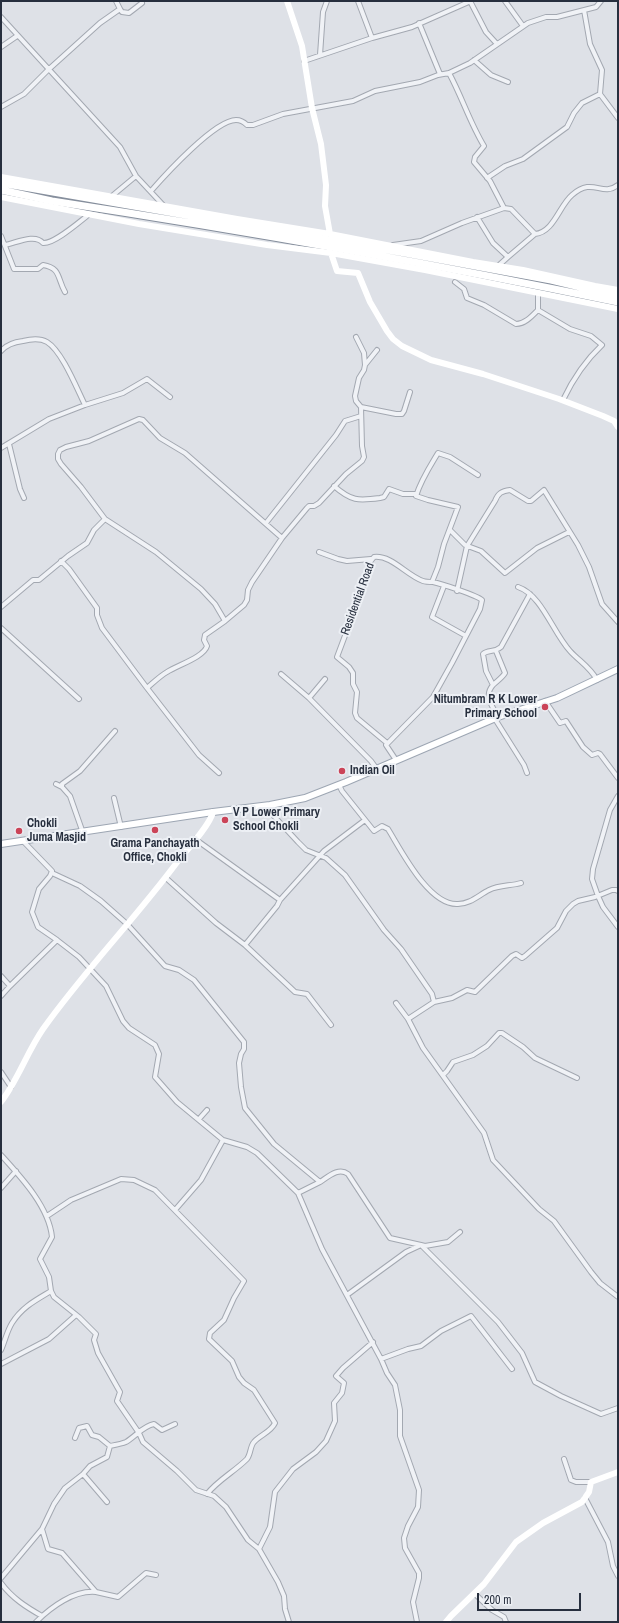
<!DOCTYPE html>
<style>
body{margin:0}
#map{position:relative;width:619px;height:1623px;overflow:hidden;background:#dee1e7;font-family:"Archivo Narrow",sans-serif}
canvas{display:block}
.frame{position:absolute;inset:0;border:2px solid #272f3e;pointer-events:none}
.scale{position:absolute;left:477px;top:1593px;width:104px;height:18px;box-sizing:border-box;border:2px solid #272f3e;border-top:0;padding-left:5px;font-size:12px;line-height:14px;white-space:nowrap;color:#272f3e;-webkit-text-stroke:3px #edf0f5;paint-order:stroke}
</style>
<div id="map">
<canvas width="619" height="1623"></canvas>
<div class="frame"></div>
<div class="scale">200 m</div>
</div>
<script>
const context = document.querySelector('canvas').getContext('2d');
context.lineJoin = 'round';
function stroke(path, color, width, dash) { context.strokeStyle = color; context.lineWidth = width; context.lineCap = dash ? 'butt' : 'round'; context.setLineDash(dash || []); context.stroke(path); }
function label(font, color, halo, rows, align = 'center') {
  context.font = font + ' "Archivo Narrow",sans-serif'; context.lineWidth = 4; context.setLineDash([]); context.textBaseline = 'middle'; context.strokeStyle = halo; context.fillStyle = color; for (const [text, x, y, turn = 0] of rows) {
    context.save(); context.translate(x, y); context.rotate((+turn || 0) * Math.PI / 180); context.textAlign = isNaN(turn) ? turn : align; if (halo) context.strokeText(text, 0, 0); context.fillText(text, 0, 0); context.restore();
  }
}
const street = new Path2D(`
 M116,1L120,9
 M358,1L372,38
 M470,1L486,32L497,44
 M505,1L523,26
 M584,10L590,44L602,70L600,94L618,118
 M1,17L120,147L136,176L164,206
 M419,23L440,74
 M1,47L17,36
 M320,55L323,12L327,1
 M474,60L491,75L508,82
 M304,61L372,38L412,27L471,1
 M449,73C462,97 470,123 484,146L475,157L474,162L490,181L504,208
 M1,107L24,94L48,70L100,23L120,9L122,12L129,13L142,3
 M487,178L505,166L523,159L567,127L574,113L582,103L600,94
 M151,191C165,175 215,120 236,120C240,120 244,122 247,125H253L283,114L353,101L375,91L420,82L438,75L449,73L470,63L528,23L546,17H557L596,7L601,1
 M112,196L136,176
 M477,217L493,243L508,257L535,234
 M1,236L14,269H38L43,265C61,268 57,278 65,292
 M5,245C16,243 35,233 43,243C54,244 78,223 87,216
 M393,245L421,241L462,223L504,208L511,209L535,234C554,232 559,206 572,195C594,176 601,198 618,185
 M498,266L508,257
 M455,282L464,289L467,298L484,305L516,324C525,324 532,316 538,310
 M538,292V310L570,329L591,336L602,345C585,361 573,379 563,400
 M356,337L364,353L365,365
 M1,351C7,344 15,342 23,341C31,339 40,338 47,342C62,351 77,389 85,405
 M361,407L396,414H402L404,411L410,392
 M9,444L20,489L24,498
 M1,448L49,419L85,405L123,393L147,379L170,397
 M334,486C351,501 358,501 380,498L384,497L389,489L403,494H417
 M105,519L81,487L61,464L58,459V454L60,450L66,447L89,441L139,419L143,420L160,438L185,453L282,538
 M266,523L336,435L345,421L361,416
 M450,530L465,545L481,551L505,573L537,548L569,532
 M319,552L338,559L347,561L371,559
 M61,561L69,569L97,608V615L102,628L147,688
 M432,582L438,567L444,544L458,507L428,500L416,496C421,480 429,468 438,453L450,457L478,475
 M444,586L432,617L466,636
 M518,587C542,595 553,633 570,651C579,661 590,667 597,680
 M457,591L467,546L495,501C498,493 502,491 510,490L528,501H531L544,490L578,545L589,567L602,604L618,622
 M1,607L33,580H39L68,556L87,543L94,530L105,519L156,552L201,589L215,604L225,621L244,605L247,600L248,590L252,582L282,538L307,508L309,506H314L319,503L346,474L362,461L364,457L362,446L361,407L356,401L355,396L359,378L364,370L365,365L377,350
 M1,628L79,699
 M496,651L505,673C502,678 497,681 493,685C483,696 493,707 498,717
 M281,674L309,698L371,761L376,768
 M493,685L486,671L483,654C488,649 494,653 501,647L530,594
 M309,698L325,679
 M545,701L560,723L566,721L583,747L592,755L598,753L600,754L618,778
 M495,719L524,765L527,773
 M387,743L357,718L355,713L357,692L353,684V673L349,667L337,657L361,593L370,562L374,557C392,555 406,575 423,581C426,582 430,582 433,582C442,584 476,595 482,600L480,609L452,663L433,697L386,745L396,760
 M219,773L199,755L147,688C154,682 160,676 167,672C178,665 204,657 207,646L204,640L205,635L225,621
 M56,784L62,787
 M339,785L342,791L374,831L382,826L388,829C401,850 429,906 458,904C470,904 479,895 489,890C499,885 511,886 521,883
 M618,796L610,810L593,869L592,879L598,896L603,907L618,927
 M114,798L121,827
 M270,805L272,814L298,842L306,850L326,858L345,875L384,930L401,949L432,994L434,1002L452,998L467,990L475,992L512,956L516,954L522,958L525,956L557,928L566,911L573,904L578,901L595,897L612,890H616L618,891
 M83,833L70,796L62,787V784L80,771L115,731
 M195,839L280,900L277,906L245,945
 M23,841L52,871L50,876L39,889L32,912L38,927L57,940
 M52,873L80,886L101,901L127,924L165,966L179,970L194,980L244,1042V1049L241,1054L239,1063L241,1087L245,1108L274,1144L320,1182C329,1176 339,1167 348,1174L390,1238L421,1245L498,1322L522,1353L535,1382L561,1396L601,1414L618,1408
 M166,878L216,923L245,945L295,992L307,994L331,1025
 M280,900L324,851L365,820
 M1,976L10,986L57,940L79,957L106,986L123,1021L129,1028L155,1045L159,1054L155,1077L177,1102L223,1140L247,1147L257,1153L298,1193L322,1249L381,1359
 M1,996L10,986
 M434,1002L408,1019L423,1048L484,1133L493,1160L539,1209L554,1221L591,1272L600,1283L618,1297
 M396,1003L408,1019
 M1,1072L11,1087
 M443,1075L447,1071L453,1062L473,1055L487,1046L499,1033H502L523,1047L535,1058L577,1078
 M199,1119L207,1110
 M1,1155C21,1177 49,1207 52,1237L40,1259L49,1277L51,1291L54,1297L79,1317L96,1334L94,1340L98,1353L120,1392L117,1401L139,1433L143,1442L177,1471L196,1490L214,1496L226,1507L248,1540L259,1549L278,1582L284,1596L285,1609L289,1622
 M1,1188L16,1171
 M298,1193L320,1182
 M175,1210L201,1180L223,1140
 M47,1216L71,1200L121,1179L134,1180L155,1190L244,1281L234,1298L224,1320L210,1333L209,1339L232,1361L239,1377L244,1383L254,1390L275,1423C271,1432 260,1435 254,1442C250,1446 251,1454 247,1459C234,1472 218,1480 207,1494
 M347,1295L406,1252L421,1245L425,1246L448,1242L460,1232
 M1,1350C5,1341 7,1331 12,1323C22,1307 36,1300 51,1291
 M1,1364L49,1339L76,1315
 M75,1438L79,1428L87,1426L92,1435L99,1437L110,1446
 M564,1459L571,1480L576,1482H591
 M83,1474L65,1488L54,1504L42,1529L48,1549L62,1553L96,1592L118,1597L146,1573L156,1575
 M585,1498L608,1542L613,1566L618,1576
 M107,1502L83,1474L90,1466L107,1457L110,1446C115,1445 121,1444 126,1442C136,1436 143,1426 154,1424L162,1430L175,1424
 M259,1549L270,1527L275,1492L293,1469L316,1452L326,1441L335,1421L334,1403L342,1393L344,1383L336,1376L343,1368L373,1342
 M1,1578L42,1529
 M1,1583C12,1598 26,1607 42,1616
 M475,1594L492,1610L504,1617L506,1622
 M36,1622C51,1607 74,1590 96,1592
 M417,1622L413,1602L419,1578V1573L405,1548L404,1538L408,1526L418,1507L419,1490L400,1436V1410L395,1385L387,1373L381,1359L408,1349L421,1346L441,1331L471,1316L512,1369`);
const primary = new Path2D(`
 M1,844L213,812L270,805L305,798L346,782L498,717L557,698L618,669`);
const highway = new Path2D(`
 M1,183L405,253L551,280L618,296
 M1,190L52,201C241,230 430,263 618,302`);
stroke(street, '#a3a8b1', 6);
stroke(primary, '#9da6b3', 8);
stroke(highway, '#868f9d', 9);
stroke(street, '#f0f2f6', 4);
stroke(new Path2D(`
 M287,1L302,46L312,108L321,144L326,185L325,206L330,234
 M1,177L237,219L330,234L473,262L523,270L595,286L618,290
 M1,197L139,224L267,245L331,253L425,270L618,309
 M331,253L337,271L358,273L370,302L387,331L393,339L402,346L431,360L483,374L559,399L603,416L614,421L618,427
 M1,1102C18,1080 27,1052 43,1029C85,970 135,919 178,861C187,850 210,825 213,812
 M446,1622L451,1616L484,1584L516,1542L543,1523L582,1502L589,1492L591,1482L618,1472`), '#fff', 6);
stroke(primary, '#fff', 6);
stroke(highway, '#fff', 7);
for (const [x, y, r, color] of [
 [545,707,4,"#cb4458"],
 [342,771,4,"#cb4458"],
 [225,820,4,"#cb4458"],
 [155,830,4,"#cb4458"],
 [19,831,4,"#cb4458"]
]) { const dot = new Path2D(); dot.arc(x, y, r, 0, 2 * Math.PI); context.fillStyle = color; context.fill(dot); stroke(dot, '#edf0f5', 1.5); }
label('12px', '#272f3e', '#edf0f5', [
 ["Residential Road",358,599,-70]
]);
label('bold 12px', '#272f3e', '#edf0f5', [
 ["Nitumbram R K Lower",537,700,"right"],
 ["Primary School",537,714,"right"],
 ["Indian Oil",350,771],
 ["V P Lower Primary",233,813],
 ["School Chokli",233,827],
 ["Chokli",27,824],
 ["Juma Masjid",27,838],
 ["Grama Panchayath",155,844,"center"],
 ["Office, Chokli",155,858,"center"]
], 'left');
</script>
